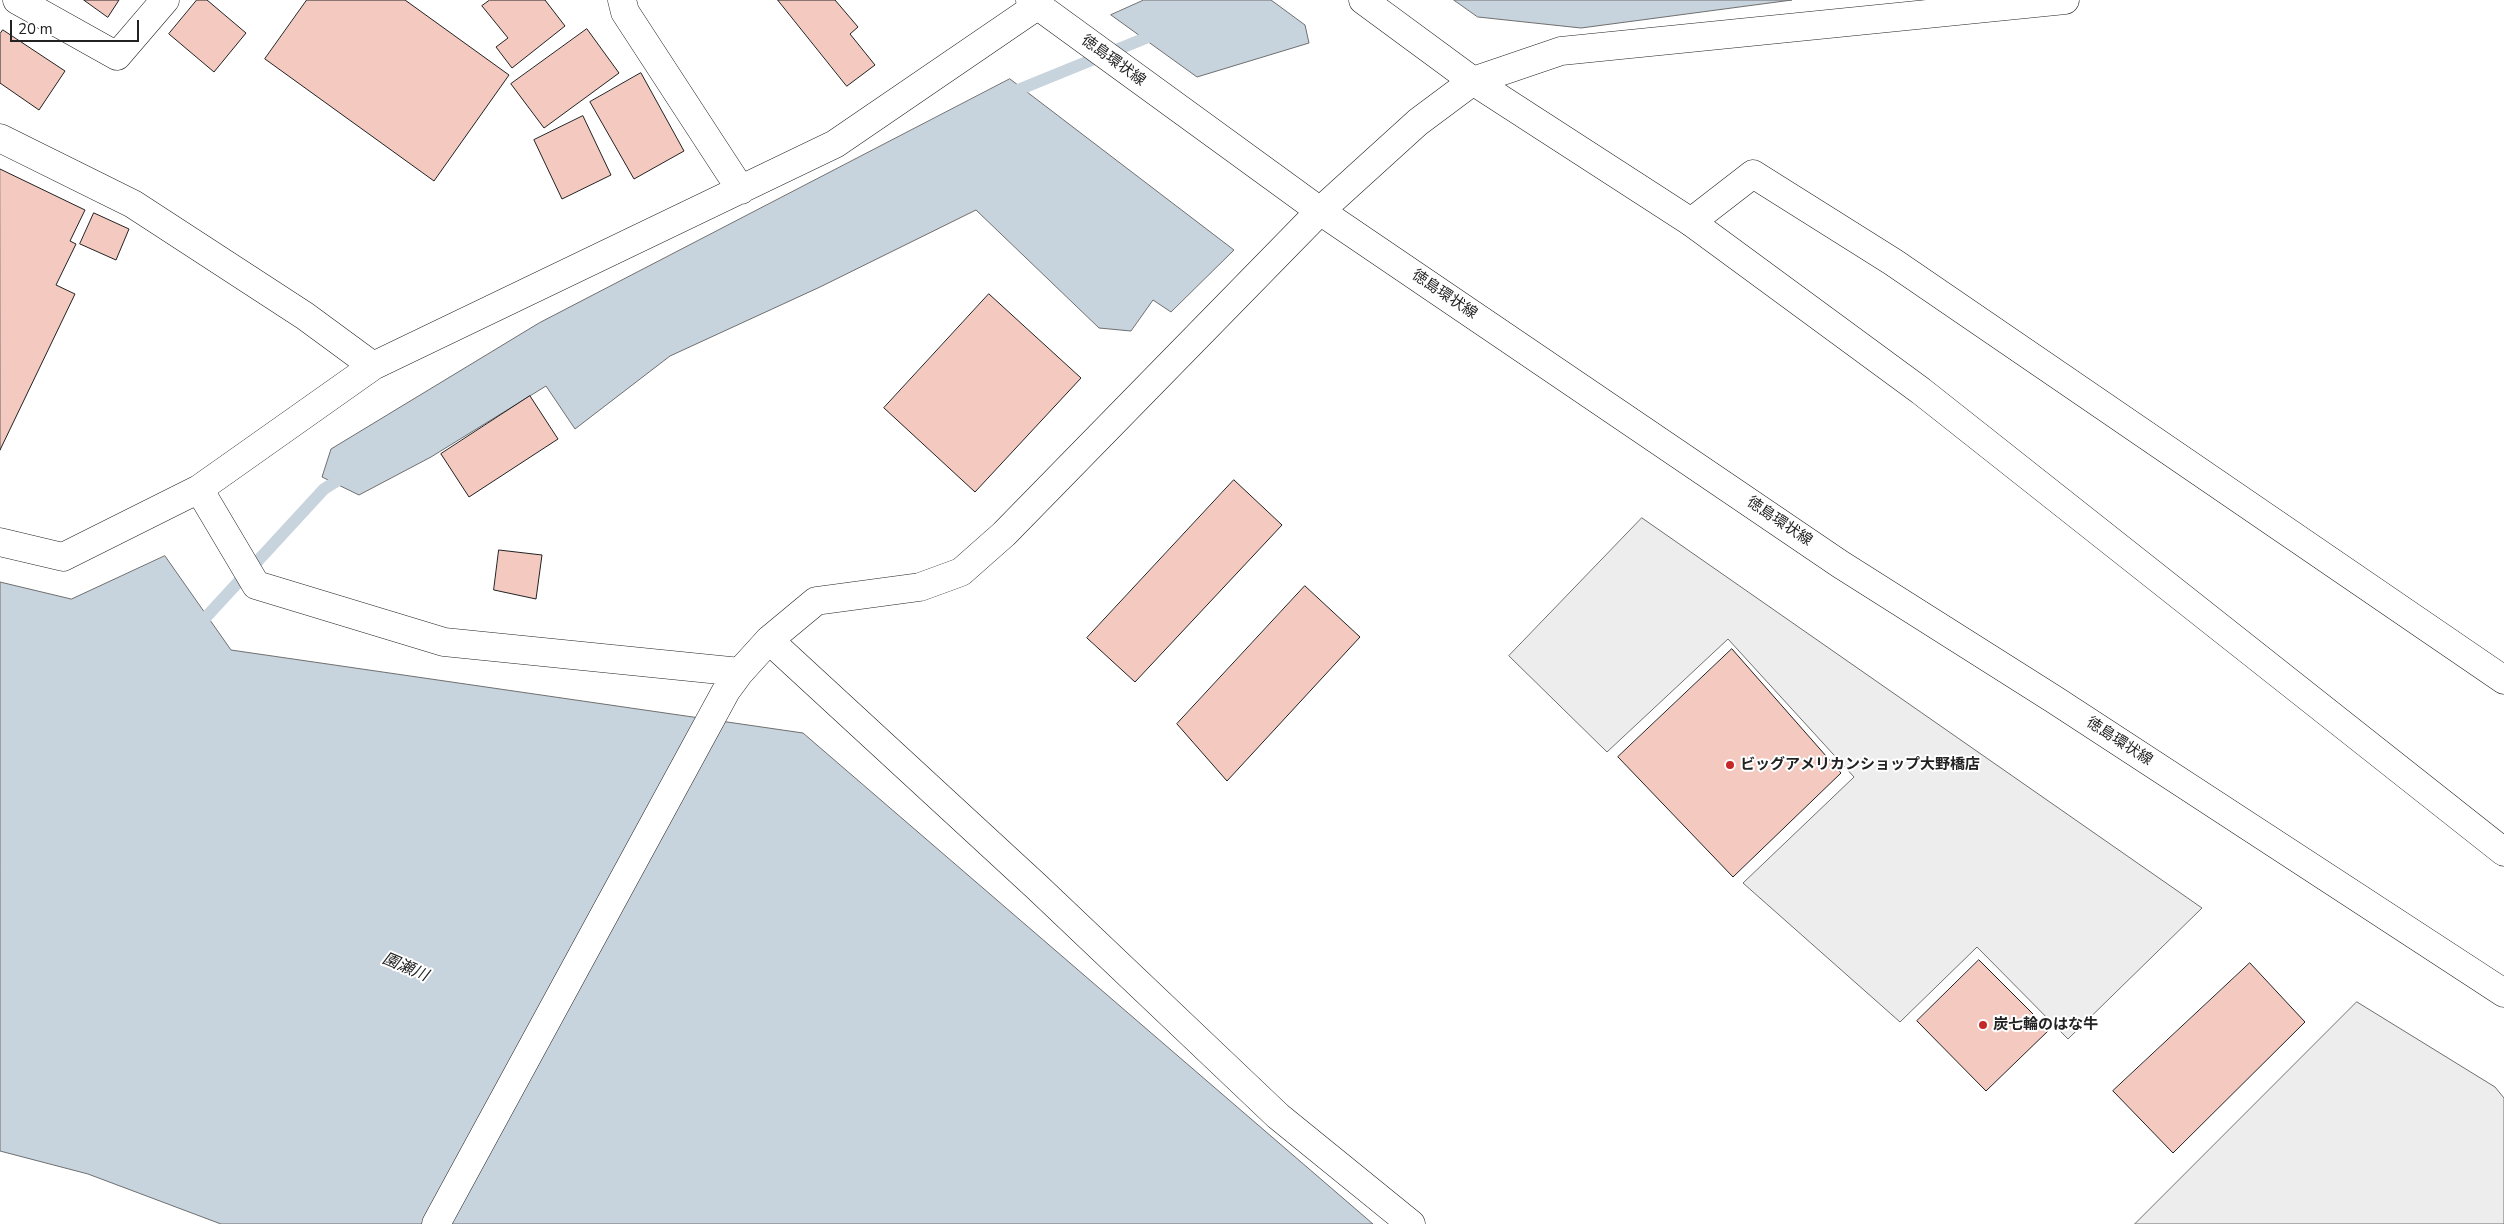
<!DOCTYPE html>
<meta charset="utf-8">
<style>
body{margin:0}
#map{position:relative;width:2504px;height:1224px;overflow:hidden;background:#fff;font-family:"Nunito Sans",sans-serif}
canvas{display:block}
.scale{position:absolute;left:10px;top:20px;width:129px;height:22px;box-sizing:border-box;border:2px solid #222;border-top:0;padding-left:6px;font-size:15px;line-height:18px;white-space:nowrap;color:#222;-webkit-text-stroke:4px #fff;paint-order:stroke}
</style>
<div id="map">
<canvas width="2504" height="1224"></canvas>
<div class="scale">20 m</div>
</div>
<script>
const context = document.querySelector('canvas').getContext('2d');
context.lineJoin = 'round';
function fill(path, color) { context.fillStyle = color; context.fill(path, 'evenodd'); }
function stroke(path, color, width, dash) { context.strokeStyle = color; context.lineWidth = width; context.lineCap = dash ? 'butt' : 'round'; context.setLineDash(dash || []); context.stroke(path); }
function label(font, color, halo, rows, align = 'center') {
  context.font = font + ' "Nunito Sans","Noto Sans JP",sans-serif'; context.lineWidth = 4; context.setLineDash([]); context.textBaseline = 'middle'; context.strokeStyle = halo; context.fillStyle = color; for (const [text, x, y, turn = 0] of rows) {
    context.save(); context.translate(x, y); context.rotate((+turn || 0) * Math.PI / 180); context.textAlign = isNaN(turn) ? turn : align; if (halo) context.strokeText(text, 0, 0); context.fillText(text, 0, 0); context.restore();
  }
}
const parking = new Path2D(`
 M1642,518L2202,908L2068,1039L1977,947L1900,1022L1743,883L1854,777L1728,639L1607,752L1509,656Z
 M2357,1002L2495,1087L2504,1098V1224H2135Z`);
fill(parking, '#ededed');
stroke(parking, '#6f6f6f', 1);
const water = new Path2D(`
 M1144,0H1271L1305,25L1309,43L1197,77L1111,15Z
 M1454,0H1792L1581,28L1478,17Z
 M1010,79L1234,250L1171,312L1153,300L1131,331L1099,328L976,210L820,287L670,356L575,429L546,386L431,457L359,495L322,477L331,449L539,323Z
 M165,556L231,650L803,733L1373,1224H221L88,1174L0,1151V582L71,599Z`);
fill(water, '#c7d3dd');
stroke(water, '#6f6f6f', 1);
stroke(new Path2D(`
 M1008,94L1158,33
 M196,628L324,489L348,474`), '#c7d3dd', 12);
const building = new Path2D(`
 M84,0H119L108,17Z
 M197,0H207L246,33L214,72L169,34Z
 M307,0H405L509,75L434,181L265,59Z
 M490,0H545L565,26L512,68L496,47L508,38L482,6Z
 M778,0H835L858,27L850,34L875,65L847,86Z
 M587,29L619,73L544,128L511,84Z
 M3,30L65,71L39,110L0,83V34Z
 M641,73L684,151L634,179L590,102Z
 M583,116L611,175L562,199L534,140Z
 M0,169L85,210L70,241L76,244L56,285L75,294L0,450Z
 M94,213L129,229L116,260L80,244Z
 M989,294L1081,378L975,492L884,408Z
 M530,396L558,439L469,497L441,454Z
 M1234,480L1282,525L1135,682L1087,638Z
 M499,550L542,555L536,599L494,590Z
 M1305,586L1360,637L1227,781L1177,724Z
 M1732,649L1841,773L1733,877L1618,757Z
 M1979,960L2049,1030L1986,1091L1917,1021Z
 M2250,963L2305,1022L2173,1153L2113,1091Z`);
fill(building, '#f3c9c0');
stroke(building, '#222', 1);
const minor = new Path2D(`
 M17,0L117,56L165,0
 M622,0L625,12L741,190
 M0,138L133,204L305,316L373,366
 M1691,222L1753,174L1893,262L2504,680
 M0,542L63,557L199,489
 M769,640L1037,887L1278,1116L1411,1224
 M740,672L444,642L256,585L199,489L373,366L835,144L1037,6
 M436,1224L726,691L740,672L769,640L816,601L920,587L961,572L1004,534L1320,211L1418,122L1473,81L1561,51L2065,0`);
const major = new Path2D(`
 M1030,0L1320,211L1840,564L2055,700L2504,993
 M1363,0L1473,81L1691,222L1921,391L2504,852`);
stroke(minor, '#222', 29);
stroke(major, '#222', 29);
stroke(minor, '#fff', 28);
stroke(major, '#fff', 28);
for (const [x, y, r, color] of [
 [1730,765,5,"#c62828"],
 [1983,1025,5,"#c62828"]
]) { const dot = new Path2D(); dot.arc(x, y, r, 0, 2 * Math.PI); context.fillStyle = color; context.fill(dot); stroke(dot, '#fff', 2); }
label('15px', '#222', '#fff', [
 ["徳島環状線",1113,61,36],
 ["徳島環状線",1444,295,34],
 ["徳島環状線",1779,522,34],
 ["徳島環状線",2119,742,33]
]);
label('bold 15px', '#222', '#fff', [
 ["ビッグアメリカンショップ大野橋店",1740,765],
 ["炭七輪のはな牛",1993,1025]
], 'left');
label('italic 16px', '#222', '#fff', [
 ["園瀬川",405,968,23]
]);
</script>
